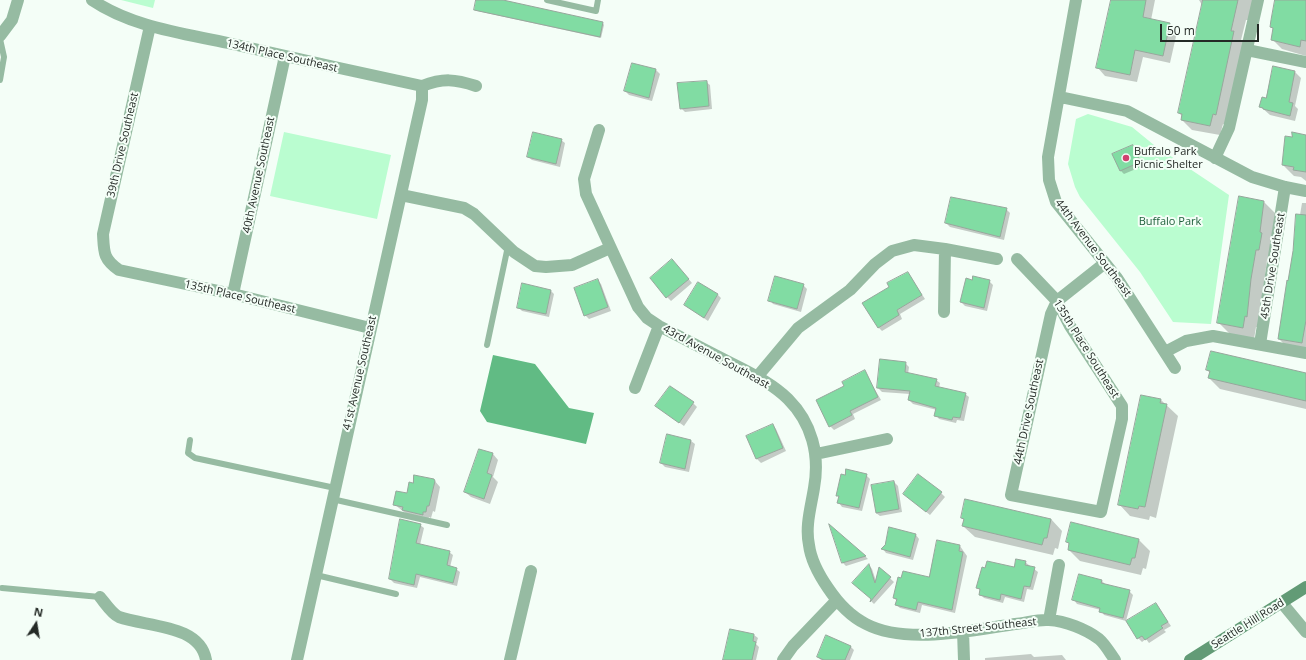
<!DOCTYPE html>
<style>
body{margin:0}
#map{position:relative;width:1306px;height:660px;overflow:hidden;background:#f4fef7;font-family:"Open Sans",sans-serif}
canvas{display:block}
.north{position:absolute;left:16px;top:604px;width:40px;height:40px;-webkit-text-stroke:3px #f4fef7;paint-order:stroke;rotate:12deg;font-size:11px;font-weight:700;line-height:16px;text-align:center;color:#242a26}
.north::after{content:'';display:block;margin:auto;width:14px;height:18px;background:#242a26;clip-path:polygon(50% 0,100% 100%,50% 72%,0 100%)}
.scale{position:absolute;left:1160px;top:24px;width:99px;height:18px;box-sizing:border-box;border:2px solid #242a26;border-top:0;padding-left:5px;font-size:12px;line-height:14px;white-space:nowrap;color:#242a26;-webkit-text-stroke:3px #f4fef7;paint-order:stroke}
</style>
<div id="map">
<canvas width="1306" height="660"></canvas>
<div class="north">N</div>
<div class="scale">50 m</div>
</div>
<script>
const context = document.querySelector('canvas').getContext('2d');
context.lineJoin = 'round';
function fill(path, color) { context.fillStyle = color; context.fill(path, 'evenodd'); }
function stroke(path, color, width, dash) { context.strokeStyle = color; context.lineWidth = width; context.lineCap = dash ? 'butt' : 'round'; context.setLineDash(dash || []); context.stroke(path); }
function label(font, color, halo, rows, align = 'center') {
  context.font = font + ' "Open Sans",sans-serif'; context.lineWidth = 4; context.setLineDash([]); context.textBaseline = 'middle'; context.strokeStyle = halo; context.fillStyle = color; for (const [text, x, y, turn = 0] of rows) {
    context.save(); context.translate(x, y); context.rotate((+turn || 0) * Math.PI / 180); context.textAlign = isNaN(turn) ? turn : align; if (halo) context.strokeText(text, 0, 0); context.fillText(text, 0, 0); context.restore();
  }
}
fill(new Path2D(`
 M121,0H155L153,8Z
 M1088,114L1132,127L1154,145L1229,195L1211,324L1173,322L1140,272L1080,197L1075,187L1068,164L1076,119Z
 M284,132L391,155L377,219L270,196Z`), '#bafdd0');
fill(new Path2D(`
 M493,355L535,364L569,408L594,413L586,444L487,422L480,411Z`), '#61bb84');
fill(new Path2D(`
 M478,0H498L603,23L604,25L601,38L477,11L475,10Z
 M1112,0H1155L1151,20L1169,24L1177,32L1170,63L1143,57L1137,82L1105,76L1098,68Z
 M1199,0H1254L1250,20H1246L1241,40L1244,42L1226,125L1223,124L1220,135L1192,130L1182,120L1183,117L1179,113L1202,5Z
 M1276,0H1306V56L1282,49L1272,39L1274,29L1271,27Z
 M632,64L656,70L660,74L652,101L629,95L625,91Z
 M1274,67L1295,72L1301,78L1295,106L1298,109L1295,121L1270,115L1261,107L1266,99Z
 M706,82L710,85L712,109L685,112L681,108Z
 M1306,136V181L1301,177L1294,176L1283,165L1292,138Z
 M561,140L565,143L560,167L532,160L528,157Z
 M1133,146L1136,150L1143,166L1124,174L1121,171Z
 M1264,202L1275,213L1270,261L1267,260L1258,327H1256L1254,339L1230,334L1219,323Z
 M1302,203H1306V353L1290,350L1279,339Z
 M1006,209L1010,213L1004,240L950,227L946,223Z
 M676,264L692,283L671,301L667,297Z
 M908,273L925,299L900,314L902,319L882,331L878,327L890,287Z
 M597,280L601,284L611,311L589,319L585,315Z
 M989,281L993,285L987,311L965,306L961,302Z
 M803,285L807,289L801,312L773,304L770,300Z
 M551,291L554,294L549,317L522,311L518,307Z
 M718,295L721,298L708,321L685,305Z
 M905,363L909,367L908,374L936,380L940,383L939,388L965,394L969,397L964,421L957,420L956,423L939,419L936,415L937,410L913,404L909,400L910,394L882,392L878,388Z
 M1207,370L1306,374V409L1220,389L1209,378L1210,373Z
 M864,371L881,400L853,414L855,419L834,430L830,426L846,387Z
 M1161,400L1178,416L1156,518L1150,516L1149,520L1130,516L1119,504Z
 M693,403L697,407L684,426L656,406Z
 M773,425L776,429L786,451L761,463L757,459L747,437Z
 M667,436L691,441L695,444L689,472L665,467L661,463Z
 M493,454L498,460L493,477L498,482L490,504L471,497L465,492Z
 M866,475L870,479L862,511L842,507L839,503L840,498L837,495Z
 M434,480L440,487L435,512L433,511L431,518L429,517L428,520L409,516L394,504L407,494Z
 M894,482L898,486L902,512L880,516L876,513Z
 M941,493L945,497L930,515L904,494Z
 M962,518L1051,519L1062,531L1058,549L1055,548L1053,555L975,537L963,526L965,521Z
 M420,525L424,528L420,545L449,552L453,555L450,567L456,569L460,572L457,586L420,577L417,588L394,583L390,579Z
 M831,527L865,556L868,559L846,566L843,563Z
 M916,535L919,539L913,560L886,553L883,549L887,541Z
 M1139,540L1150,551L1146,569L1143,568L1141,575L1080,561L1069,550L1070,544L1067,542Z
 M960,546L967,556L955,613L922,605L920,613L900,608L896,605L897,601L894,598L930,578Z
 M1025,562L1038,572L1033,590L1027,589L1024,602L1005,597L1003,603L984,598L980,594L981,591L978,588Z
 M869,565L872,569L876,581L880,569L894,582L874,604L871,601Z
 M1102,581L1105,584L1129,591L1133,595L1126,621L1104,615L1101,610L1077,604L1074,600Z
 M1156,604L1171,626L1164,630L1166,632L1149,643L1146,639L1142,642L1138,638Z
 M754,635L758,638L756,644L759,647L756,660H722Z
 M826,637L851,647L854,650L850,660H821L818,657Z
 M1031,654L1034,657L1062,655L1066,660H985V658Z`), '#0003');
const building = new Path2D(`
 M476,0H503L603,22L600,37L474,10Z
 M1111,0H1146L1143,17L1170,23L1163,56L1135,50L1130,75L1096,68Z
 M1203,0H1238L1231,31H1234L1216,115L1213,114L1210,126L1181,120L1182,114L1178,113Z
 M1275,0H1306V41L1301,40L1300,47L1271,40L1273,28L1270,27L1271,20Z
 M632,63L656,69L649,98L624,91Z
 M1273,66L1295,71L1289,102L1293,103L1290,116L1263,109V108L1259,107L1262,97L1266,98Z
 M707,81L709,106L680,109L677,83Z
 M533,132L562,139L556,164L527,157Z
 M1292,132L1306,135V172L1293,170L1294,167L1282,165L1285,136L1292,137Z
 M1133,145L1140,162L1120,171L1112,154Z
 M1239,196L1264,201L1260,232L1262,233L1259,250H1256L1251,279L1247,317L1245,316L1243,328L1217,323Z
 M951,197L1007,208L1000,237L945,223Z
 M1296,214L1306,215V320L1302,343L1278,339L1287,280L1288,281L1293,251Z
 M672,259L689,279L666,298L650,278Z
 M908,272L922,295L897,310L899,315L878,328L862,303L889,287L887,283Z
 M775,276L804,284L797,309L768,301Z
 M973,276L990,280L984,308L960,302L966,278L972,280Z
 M598,279L608,307L584,316L574,288Z
 M698,282L718,294L704,318L684,305Z
 M522,283L551,290L546,314L517,308Z
 M1211,351L1306,373V401L1208,378L1210,371L1206,370Z
 M880,359L906,362L905,372L937,379L935,386L966,393L960,418L953,417L952,420L934,416L936,408L908,400L910,391L877,388Z
 M865,370L878,397L850,411L852,415L829,427L816,400L844,386L842,382Z
 M670,386L694,402L679,423L655,406Z
 M1141,395L1161,399L1160,403L1167,404L1145,507L1139,506L1138,509L1118,505Z
 M773,424L783,448L756,459L746,436Z
 M667,434L691,440L685,469L660,463Z
 M479,449L493,453L487,473L492,475L484,499L464,492Z
 M846,469L867,474L859,508L837,503L839,496H836L841,474L845,475Z
 M918,474L942,492L926,512L903,494Z
 M414,475L434,479L435,481L429,506H427L426,512H423V515L402,510L403,507L393,505L396,491L407,493L409,482L413,483Z
 M894,481L899,509L876,513L871,485Z
 M965,499L1051,519L1047,538H1044L1042,545L962,526L964,519L961,518Z
 M400,519L421,524L416,543L450,551L447,565L457,568L453,583L416,574L414,585L389,579Z
 M1071,522L1139,539L1135,558H1132L1130,565L1068,550L1069,543L1066,542Z
 M829,524L866,556L842,563Z
 M889,527L916,534L910,557L881,549L885,545Z
 M937,540L960,545L959,551L963,552L952,610L918,602L916,610L895,605L897,599L893,598L898,577L901,578L903,571L929,577Z
 M1016,559L1026,561L1025,565L1035,567L1030,587L1024,586L1021,599L1001,594L1000,600L979,595L980,589L976,588L982,567L985,568L987,561L1014,567Z
 M869,564L875,583L879,567L891,577L870,602L871,599L852,583Z
 M1079,574L1102,580L1101,583L1130,590L1123,618L1099,612L1100,608L1072,600Z
 M1156,603L1168,622L1161,626L1163,628L1145,640L1142,636L1137,639L1126,621Z
 M730,629L754,634L753,641L756,642L752,660H723Z
 M826,635L851,646L845,660H824L817,657Z`);
fill(building, '#81dca3');
stroke(building, '#97a79c', 1);
stroke(new Path2D(`
 M547,0L596,11L598,0
 M0,39L4,57L0,80
 M487,345L508,246
 M190,440L188,453L195,458L335,488
 M332,499L447,525
 M316,575L396,594
 M2,588L100,597`), '#96bba2', 6);
stroke(new Path2D(`
 M92,0C132,27 182,33 228,43C293,58 357,72 422,86C443,78 455,79 476,86
 M1076,0L1048,157L1049,180L1056,202L1117,278L1175,368
 M150,26L103,234C104,252 103,259 119,270L233,294L370,328
 M0,36L12,20L18,0
 M1247,50L1306,62
 M1060,97L1127,111L1252,177L1285,187L1306,191
 M599,130L584,179L586,194L638,307L647,318L659,326C683,338 707,351 731,363C750,373 772,383 788,399C812,423 820,455 814,488C811,507 805,526 809,545C811,561 819,575 828,588C838,603 850,616 866,624C906,645 972,630 1015,624C1026,623 1038,619 1049,620C1065,621 1086,629 1099,639C1105,644 1110,653 1115,660
 M1215,158L1229,128L1258,0
 M401,195L464,208L474,214L514,252L535,266L546,267L572,265L610,248
 M1017,259L1057,301L1070,326L1122,406V419L1101,512L1011,495L1051,314L1057,301L1105,263
 M233,294L285,56
 M944,312L945,249
 M1260,344L1285,187
 M1165,352L1186,341L1213,336L1306,353
 M757,377L798,328L850,290L875,264L892,251L914,245L945,249L997,259
 M635,388L659,326
 M816,454L887,439
 M100,597C105,603 112,614 119,617C147,627 200,624 206,660
 M1282,603L1306,632
 M1049,620L1059,565
 M963,631L964,660
 M297,660L422,100V86
 M510,660L531,571
 M783,660L793,646L836,601`), '#96bba2', 12);
stroke(new Path2D(`
 M1190,660L1306,587`), '#629b76', 12);
for (const [x, y, r, color] of [
 [1126,158,4,"#cf426f"]
]) { const dot = new Path2D(); dot.arc(x, y, r, 0, 2 * Math.PI); context.fillStyle = color; context.fill(dot); stroke(dot, '#f4fef7', 1.5); }
label('11px', '#242a26', '#f4fef7', [
 ["134th Place Southeast",282,56,13],
 ["39th Drive Southeast",123,145,-77],
 ["40th Avenue Southeast",259,175,-78],
 ["44th Avenue Southeast",1093,248,53],
 ["45th Drive Southeast",1273,266,-81],
 ["135th Place Southeast",240,297,13],
 ["135th Place Southeast",1086,349,58],
 ["43rd Avenue Southeast",716,357,29],
 ["41st Avenue Southeast",360,373,-77],
 ["44th Drive Southeast",1029,412,-78],
 ["Seattle Hill Road",1248,624,-32],
 ["137th Street Southeast",978,628,-6]
]);
label('11px', '#242a26', '#f4fef7', [
 ["Buffalo Park",1134,152],
 ["Picnic Shelter",1134,165]
], 'left');
label('11px', '#20613d', '#f4fef7', [
 ["Buffalo Park",1170,222]
]);
</script>
